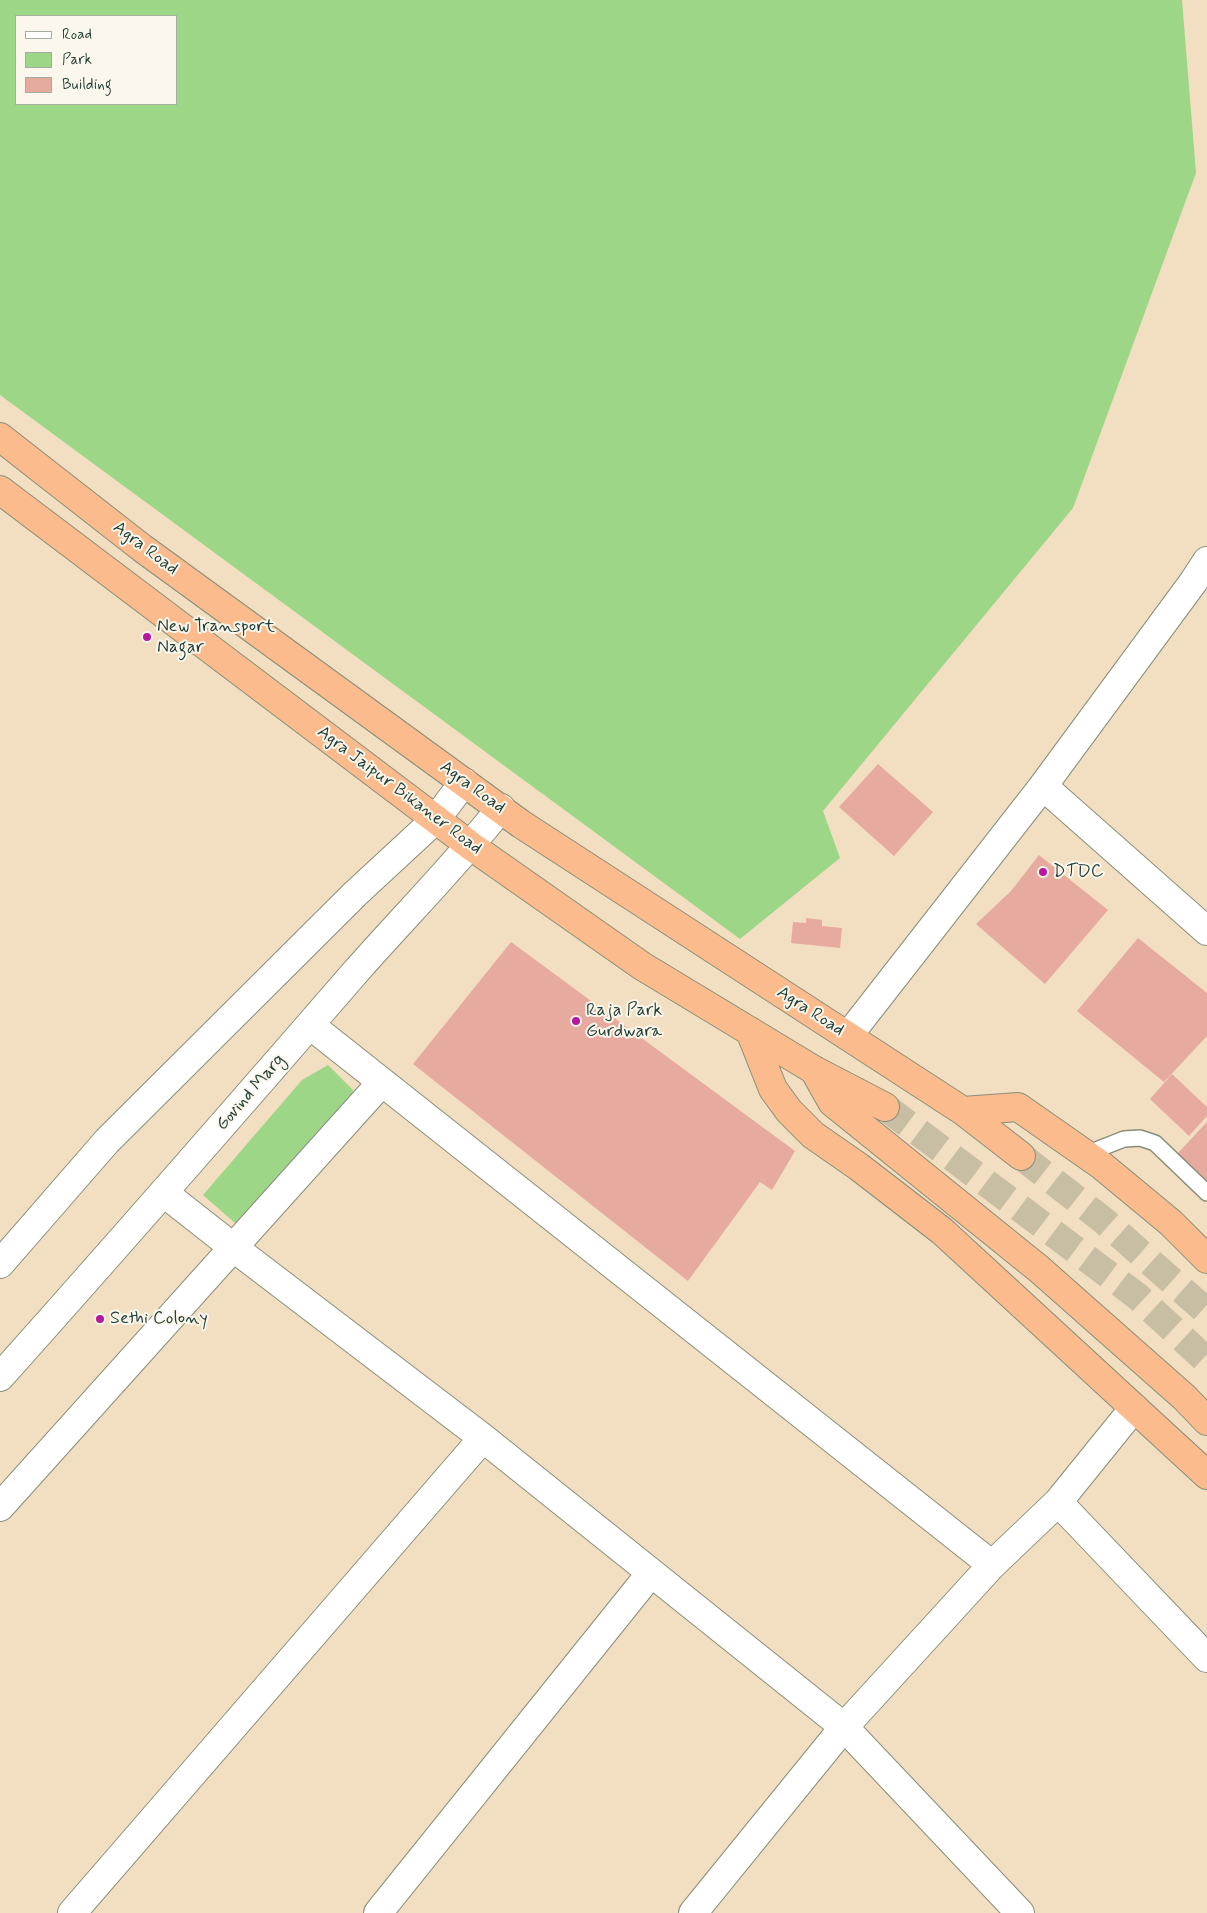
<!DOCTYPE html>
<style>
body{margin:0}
#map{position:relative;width:1207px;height:1913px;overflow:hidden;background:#f2dec0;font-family:Mynerve,sans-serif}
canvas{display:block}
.legend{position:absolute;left:15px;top:15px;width:162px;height:90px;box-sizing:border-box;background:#fbf7ec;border:1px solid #a3ada2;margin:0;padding:6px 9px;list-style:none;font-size:15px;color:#1f3d34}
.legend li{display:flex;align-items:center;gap:10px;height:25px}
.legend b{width:25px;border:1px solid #a3ada2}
</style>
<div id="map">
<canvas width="1207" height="1913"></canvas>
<ul class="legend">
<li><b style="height:6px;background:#fff"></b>Road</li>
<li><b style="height:14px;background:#9ed688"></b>Park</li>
<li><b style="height:14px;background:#e7aa9f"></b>Building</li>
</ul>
</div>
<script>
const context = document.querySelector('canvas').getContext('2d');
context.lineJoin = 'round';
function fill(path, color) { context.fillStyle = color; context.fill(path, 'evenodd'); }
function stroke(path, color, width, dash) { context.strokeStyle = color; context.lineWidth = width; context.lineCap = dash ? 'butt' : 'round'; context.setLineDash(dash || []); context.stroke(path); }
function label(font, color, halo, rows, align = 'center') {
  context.font = font + ' Mynerve,sans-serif'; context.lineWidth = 4; context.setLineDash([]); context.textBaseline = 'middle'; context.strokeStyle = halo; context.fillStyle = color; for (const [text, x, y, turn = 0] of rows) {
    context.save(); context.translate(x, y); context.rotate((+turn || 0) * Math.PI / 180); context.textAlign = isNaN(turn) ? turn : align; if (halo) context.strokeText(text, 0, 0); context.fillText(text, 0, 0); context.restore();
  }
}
fill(new Path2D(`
 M0,0H1182L1196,173L1073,508L823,811L840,858L740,939L0,395ZM176,16V104H16V16Z
 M328,1065L353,1090L350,1107L243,1230L203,1195L302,1080Z`), '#9ed688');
fill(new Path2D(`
 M878,764L933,812L894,856L839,807Z
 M1039,855L1108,910L1045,984L976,924L1011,891Z
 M806,918L822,920V926L842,928L840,948L791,943L793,922L806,923Z
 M1138,938L1207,993V1036L1164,1082L1077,1011Z
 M511,942L795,1151L772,1190L760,1182L688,1281L413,1064Z
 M1172,1074L1207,1107V1116L1189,1136L1150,1099Z
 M1207,1122V1182L1177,1154Z`), '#e7aa9f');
stroke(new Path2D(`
 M885,1107L1137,1296L1207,1361
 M1021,1156L1103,1220L1207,1312`), '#c8bea4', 28, [28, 14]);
const service = new Path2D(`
 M1086,1154L1124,1139L1140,1138L1155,1143L1207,1193`);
const minor = new Path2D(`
 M1043,786L1207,931
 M310,1025L992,1565
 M848,1036L1043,786L1194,581L1207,561
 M164,1193L234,1248L483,1438L844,1727L1020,1913
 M1058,1502L1207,1658
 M0,1507L382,1082
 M72,1913L483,1438
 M378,1913L651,1573
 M693,1913L844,1727L992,1565L1058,1502L1134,1408`);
const tertiary = new Path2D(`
 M0,1264L107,1141L355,894L436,819L464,782
 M0,1377C118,1245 235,1111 352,976C401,920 454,867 501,808`);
const trunk = new Path2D(`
 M0,437L142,548L521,824L963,1111L1021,1156
 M0,490L471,846L642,966L814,1070L885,1107
 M750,1031L773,1089L789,1111L813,1135L859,1167L942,1231L1207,1475
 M814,1070L832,1102L1039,1269L1185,1398L1207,1421
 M963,1111L1018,1107L1101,1165L1171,1223L1207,1259`);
stroke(service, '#888e7a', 18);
stroke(minor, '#888e7a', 30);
stroke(tertiary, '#888e7a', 30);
stroke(trunk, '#888e7a', 30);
stroke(service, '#fff', 15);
stroke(minor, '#fff', 28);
stroke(tertiary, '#fff', 28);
stroke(trunk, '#fbbb8c', 28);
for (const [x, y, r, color] of [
 [147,637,5,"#b5179e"],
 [1043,872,5,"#b5179e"],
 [576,1021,5,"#b5179e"],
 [100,1319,5,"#b5179e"]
]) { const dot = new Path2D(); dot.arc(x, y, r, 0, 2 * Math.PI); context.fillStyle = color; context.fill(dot); stroke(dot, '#fbf7ec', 2); }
label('18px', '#1f3d34', '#fbf7ec', [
 ["Agra Road",145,549,37],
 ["Agra Road",472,788,36],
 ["Agra Jaipur Bikaner Road",399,791,37],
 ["Agra Road",810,1012,33],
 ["Govind Marg",251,1093,-49]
]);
label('18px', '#1f3d34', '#fbf7ec', [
 ["New Transport",157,627],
 ["Nagar",157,648],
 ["DTDC",1053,872],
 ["Raja Park",586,1011],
 ["Gurdwara",586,1032],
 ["Sethi Colony",110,1319]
], 'left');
</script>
